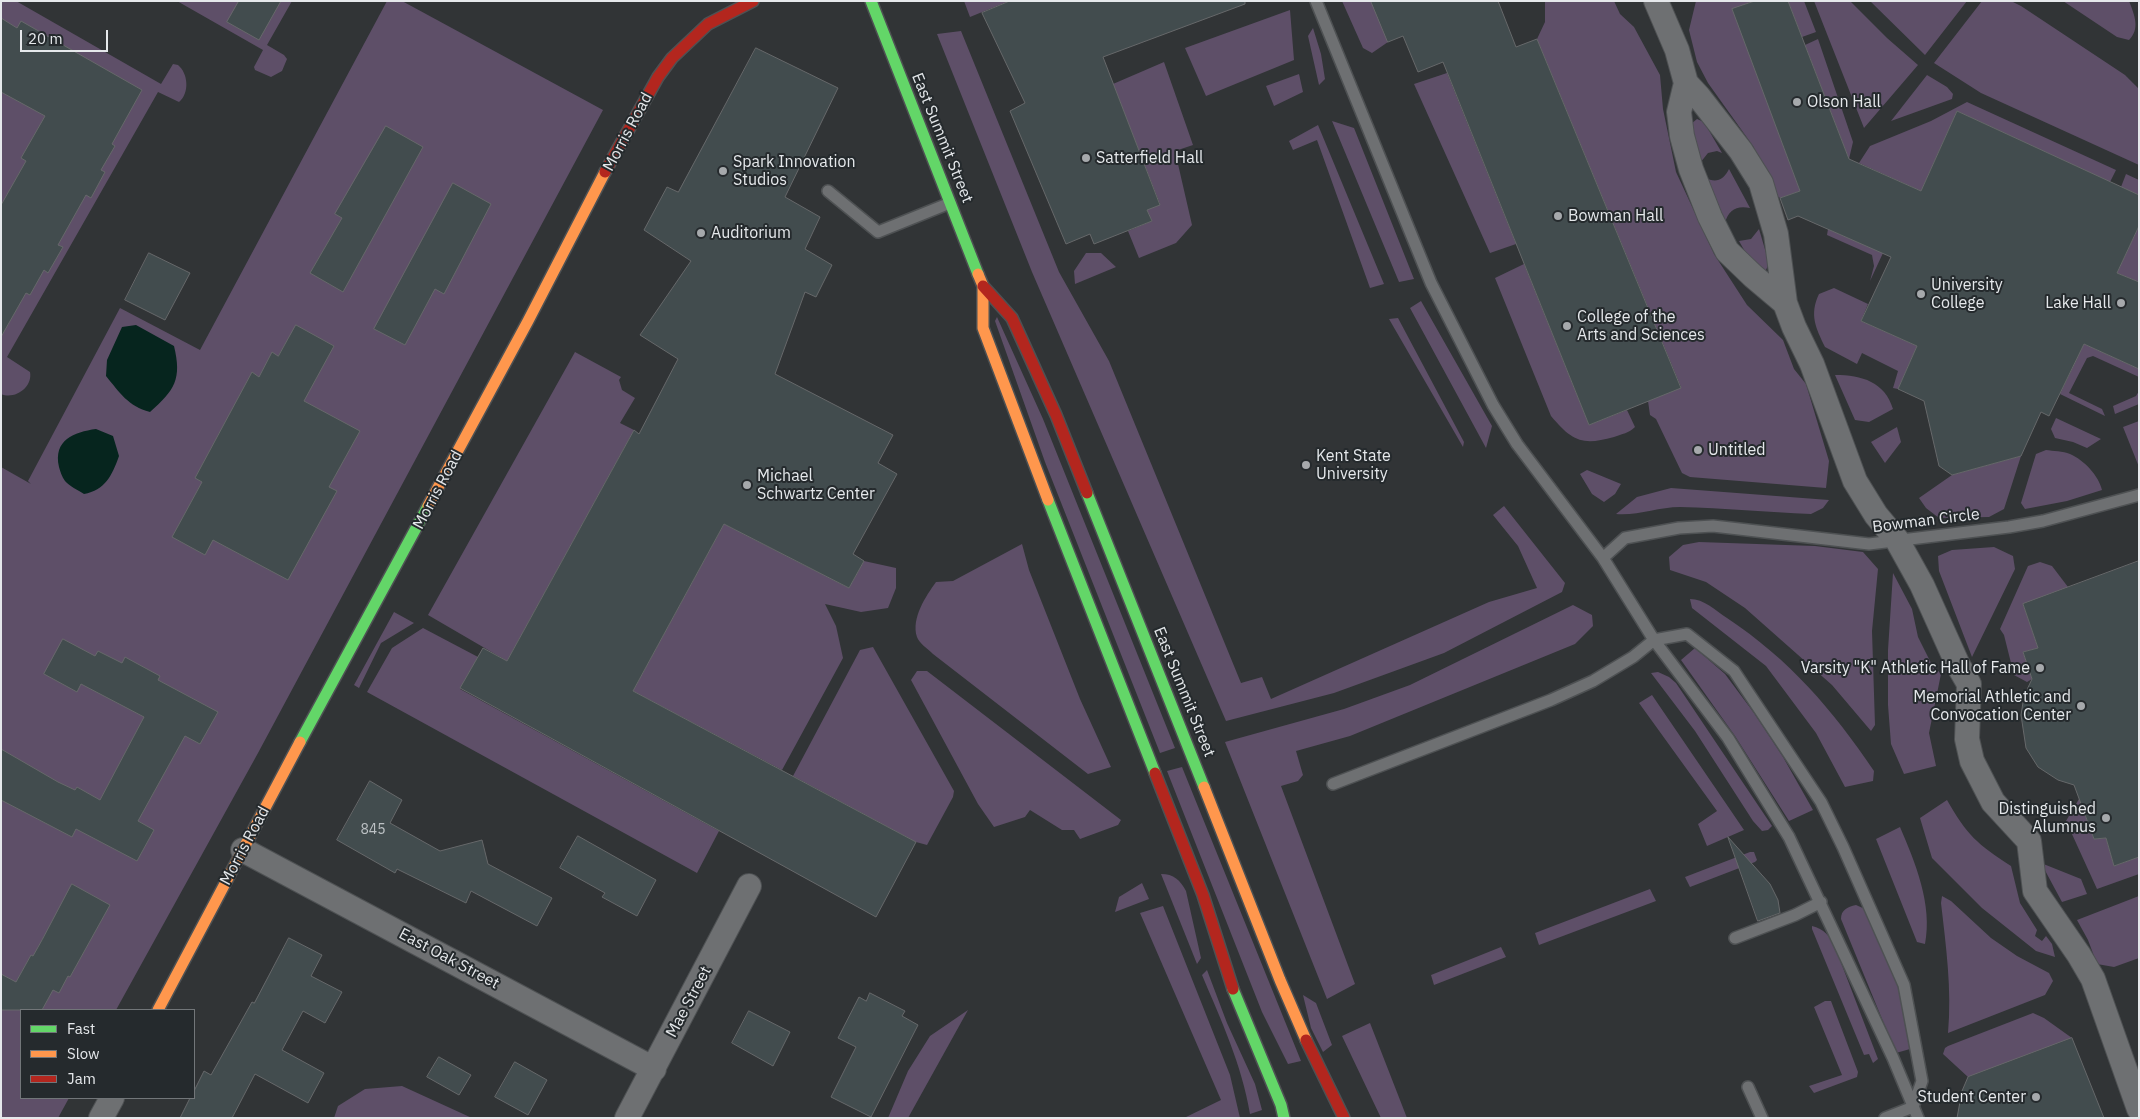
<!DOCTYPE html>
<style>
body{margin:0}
#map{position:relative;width:2140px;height:1119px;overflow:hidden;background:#313436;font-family:"IBM Plex Sans",sans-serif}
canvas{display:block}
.frame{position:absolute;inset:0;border:2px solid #e5e8eb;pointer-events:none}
.legend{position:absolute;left:20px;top:1009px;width:175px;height:90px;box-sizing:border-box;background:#252a2d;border:1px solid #727679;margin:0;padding:6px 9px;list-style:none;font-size:15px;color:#e5e8eb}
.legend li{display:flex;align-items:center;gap:10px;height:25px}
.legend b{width:25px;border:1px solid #727679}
.scale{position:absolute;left:20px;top:30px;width:88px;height:22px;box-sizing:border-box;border:2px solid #e5e8eb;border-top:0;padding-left:6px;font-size:15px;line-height:18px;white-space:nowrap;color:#e5e8eb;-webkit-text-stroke:4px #252a2d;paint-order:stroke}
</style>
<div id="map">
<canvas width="2140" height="1119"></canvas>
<div class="frame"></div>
<ul class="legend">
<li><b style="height:6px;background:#63d668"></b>Fast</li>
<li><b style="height:6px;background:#ff974d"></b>Slow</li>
<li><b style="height:6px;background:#b3261e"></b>Jam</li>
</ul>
<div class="scale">20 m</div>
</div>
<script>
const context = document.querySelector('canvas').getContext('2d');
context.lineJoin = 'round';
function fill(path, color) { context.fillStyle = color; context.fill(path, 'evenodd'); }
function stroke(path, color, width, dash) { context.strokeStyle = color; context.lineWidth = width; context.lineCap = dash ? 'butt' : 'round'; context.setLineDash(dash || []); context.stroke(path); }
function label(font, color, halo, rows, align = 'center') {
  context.font = font + ' "IBM Plex Sans",sans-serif'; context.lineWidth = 4; context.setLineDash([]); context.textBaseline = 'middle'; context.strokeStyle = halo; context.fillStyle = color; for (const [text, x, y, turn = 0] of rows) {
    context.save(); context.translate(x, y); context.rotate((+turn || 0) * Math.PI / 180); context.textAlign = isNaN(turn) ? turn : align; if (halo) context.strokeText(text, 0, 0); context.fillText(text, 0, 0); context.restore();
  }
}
fill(new Path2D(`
 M1,1H16L161,84L173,64L178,65C188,73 190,93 179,102L158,92L7,357L30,372C33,387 15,400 1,394Z
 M177,1H292L267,45L284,55L287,59L282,71L271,77L255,70L254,67L263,50Z
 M387,1H402L603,110L258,753L116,1010H21V1098H69L58,1118H1V467L31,484L28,481L120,308L200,350Z
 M964,1H1009L970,17Z
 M1342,1H1371L1388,42L1372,53L1363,48Z
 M1545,1H1614L1620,14L1634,27L1660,75L1663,109L1676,172L1714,254L1747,305L1783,340L1794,369L1806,384L1829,461L1826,488L1690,477L1682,473L1656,419L1650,415L1648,401L1681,387L1537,39L1545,22Z
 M1696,1H1753L1733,9L1800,191L1780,198L1773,193L1753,146L1708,83L1697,62L1689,30Z
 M1788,1H1804L1816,32L1802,37Z
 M1814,1H1850L1887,38L1918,65L1864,128Z
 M1870,1H1967L1925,55Z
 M1982,1H2011L2021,6L2125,75L2138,88L2139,165L1981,93L1934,63Z
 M2063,1H2129C2135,16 2140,29 2129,40L2117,37Z
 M1290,10L1294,60L1206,96L1185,48Z
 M1313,28L1321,54L1325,79L1319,85L1308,36Z
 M961,31L1059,272L1109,361L1241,683L1262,677L1271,699L1489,602L1537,588L1518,546L1493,515L1504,506L1565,583L1562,592L1444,653L1334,693L1226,721L1032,272L937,34Z
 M1818,39L1853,142L1849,159L1805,45Z
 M1164,62L1193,145L1175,151L1192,225L1176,243L1139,258L1128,231L1152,221L1147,210L1160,204L1113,84Z
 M1447,73L1516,244L1490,253L1414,84Z
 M1299,74L1303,92L1274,106L1266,86Z
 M1927,75L1947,87L1953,94L1952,99L1891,121Z
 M1967,102L2116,170L2110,182L1957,111L1921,191L1859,163L1870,146L1931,121Z
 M1697,119L1704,122L1722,153L1717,151L1708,153L1700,163L1691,124Z
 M1332,121L1354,128L1414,279L1399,282Z
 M1318,125L1384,284L1370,288L1317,140L1293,150L1289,141Z
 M1729,169L1750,208C1737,205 1728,210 1725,223L1705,177C1715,184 1724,180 1729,169Z
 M2126,174L2139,180V195L2121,187Z
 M2139,226V282L2117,273Z
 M1759,229L1769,263L1766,270L1756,271L1739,241L1751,239Z
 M1828,229L1883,253L1870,281L1874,266L1872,255L1827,235Z
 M1086,253H1101L1116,267L1075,284L1074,271Z
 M1524,264L1589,425L1627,410L1635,427C1629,433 1622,434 1614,437C1582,446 1572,441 1551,416L1495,278Z
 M1834,288L1868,304L1861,321L1917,346L1898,389L1893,388L1898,371L1862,353L1857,364L1825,347C1816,328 1809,315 1819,294Z
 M1421,301L1492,426L1486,448L1410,308Z
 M997,317L1043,419L1175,748L1160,753L1045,462L995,321Z
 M1398,318L1464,442L1463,447L1389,319Z
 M2084,344L2139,369V377L2093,356L2087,358L2069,393L2102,409L2105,416L2060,394Z
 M575,352L621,377L619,380L622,390L635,398L620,423L634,430L507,661L428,615Z
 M1835,375C1862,375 1885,382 1893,409L1869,422L1855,420Z
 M2139,391V404L2115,414L2113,406L2136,396Z
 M2056,418L2101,439L2087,448L2073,442L2055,438L2051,429Z
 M2139,421V467L2123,427Z
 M1897,427L1901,442L1885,463L1871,442Z
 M2046,450C2053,451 2063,451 2070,454C2084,460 2099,476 2102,490L2067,501L2025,509L2021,503L2036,454Z
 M2021,456L2004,509L1989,517L1939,518L1926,508L1919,498L1952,475Z
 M1587,470L1621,484L1615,494L1604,502L1592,494L1580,474Z
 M1671,488L1829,500L1823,508L1811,514C1767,512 1724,508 1680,507C1658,507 1637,516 1616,514L1637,497Z
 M724,524L849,588L864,561L896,568V588L888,608L861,612L825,604L836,626L843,658L782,770L633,691Z
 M1699,542L1815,546L1863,552L1878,569L1872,631L1875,725L1871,731L1832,685L1745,608L1706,582L1670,570L1669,557L1683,545Z
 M1022,544L1029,570L1080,699L1111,767L1088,774L933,654C928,649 919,643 917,637C911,618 926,596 936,582L953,581Z
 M1994,547L2013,556L2015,569L1972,657L1939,571L1938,556L1952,550Z
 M2040,562L2052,566L2068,587L2023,604L2038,648L2023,652L2032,679L2027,682L2014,675L2004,635L2000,629L2028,566Z
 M1893,573L1912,609L1918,637L1931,663L1941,674L1929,733L1936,766L1904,774L1891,744L1888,705V650Z
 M1690,599C1704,599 1715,610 1727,618C1790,660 1832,709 1874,771L1873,781L1845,787L1816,733L1766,666L1692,608Z
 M1573,605L1592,615L1593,626L1575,644L1350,736L1296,751L1303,775L1298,781L1281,786L1355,984L1327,999L1225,742L1344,709L1410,685Z
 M394,612L414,623L381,643L359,688L354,685Z
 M423,628L478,657L460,689L719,831L697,873L367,692L392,648Z
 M873,647L954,791L953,797L927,845L916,842L793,776L860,650Z
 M1695,648L1725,674L1754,713L1783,757L1813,810L1789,821L1735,736L1681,660Z
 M917,671H927L1121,820L1118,825L1080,839L1074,830H1062L1030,810L1025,817L994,827L978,804L911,680Z
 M1658,672L1669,677L1676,683L1772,826L1768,830L1762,831L1753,821L1695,731L1651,673Z
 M1652,695L1744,830L1707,846L1698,824L1717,811L1639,703Z
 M1182,767L1301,1061L1288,1064L1262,1012L1167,771Z
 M2079,799L2094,839L2106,838L2114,866L2139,857V874L2097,889L2066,821Z
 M1947,800C1967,835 1977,844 2011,866L2020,903L2037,930L2035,936L2042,941L2046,936L2052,944L2055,957L2036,951L1982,908L1932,858L1920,818Z
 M1900,827C1915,862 1933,905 1925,944L1917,942L1876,839Z
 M1750,852H1754L1757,860L1755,862L1690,887L1685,877Z
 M2041,863L2081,879L2087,894L2062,902Z
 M1161,874C1174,874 1180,880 1186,891L1201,958L1197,964Z
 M1142,883L1149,899L1115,912L1119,897Z
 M1650,889L1656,901L1539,945L1535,933Z
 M1942,896L1951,901L1991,938L2017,956L2049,973L2053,981L2045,995L1948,1033C1952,990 1946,946 1941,903Z
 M2139,896V958L2114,967L2097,964L2088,940L2077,920Z
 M1856,905L1865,909L1904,1000L1910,1049L1896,1053L1841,919C1841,910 1847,907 1856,905Z
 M1163,906L1230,1075L1240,1118H1184L1221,1100L1140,913Z
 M1812,926C1824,929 1830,936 1835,947L1878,1059L1873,1063L1869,1054L1864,1055L1812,929Z
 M1501,947L1506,957L1434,985L1431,975Z
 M1207,970L1227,1023L1255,1084L1262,1110L1250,1114C1242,1065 1221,1020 1202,975Z
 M1303,995L1316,1003L1332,1045L1323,1052L1311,1028Z
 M1825,1001H1831L1858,1072L1857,1077L1814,1093L1809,1086L1842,1075L1814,1007Z
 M968,1010L908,1118H888L908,1071L930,1036Z
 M2033,1013L2044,1018L2072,1038L1968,1077L1943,1054L1945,1048L1948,1046Z
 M1370,1023L1407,1118H1381L1342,1036Z
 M402,1086L472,1118H334L338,1106L365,1089Z`), '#5e4f68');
fill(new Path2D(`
 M136,325L174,346C182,379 175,390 150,412C128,406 120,393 106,376L107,360L122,327Z
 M96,429L113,436L119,456C112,476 105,490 84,494C78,490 69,486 65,481C62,477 60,471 59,467C53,440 74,432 96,429Z`), '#06251e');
const building = new Path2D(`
 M239,1H281L259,40L227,22Z
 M1010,1H1245V4L1103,57L1160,205L1147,210L1152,221L1094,244L1090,234L1066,244L1010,111L1025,103L982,13Z
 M1371,1H1498L1516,47L1537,39L1681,388L1589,425L1443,62L1418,72L1403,36L1388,42Z
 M1755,1H1788L1849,159L1921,191L1957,111L2139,195V226L2117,273L2139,282V369L2084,344L2049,416L2041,412L2021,456L1952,475L1939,466L1924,401L1898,389L1917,346L1861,321L1891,257L1798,216L1788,220L1780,198L1800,191L1732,9Z
 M1,18L17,28L21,21L142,90L112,144L115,146L101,170L105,172L91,198L86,195L58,245L63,247L48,273L44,270L30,295L26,293L1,337V205L26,161L21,158L45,116L1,92Z
 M756,48L838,88L785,197L820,217L805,249L832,265L816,297L805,292L775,374L893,435L878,463L897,474L853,554L864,561L849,588L724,524L633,691L916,842L876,917L460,688L483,648L507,661L634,430L639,434L678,359L640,335L691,261L644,230L667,187L678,192Z
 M386,126L423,147L343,292L310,273L342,218L335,214Z
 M453,183L491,204L444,294L435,289L405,345L374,329Z
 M149,253L190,273L165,320L125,300Z
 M296,325L334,346L304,401L360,431L329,487L337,491L288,580L213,540L205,555L172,537L202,482L195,478L252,372L259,377L272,352L278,356Z
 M2139,561V857L2114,866L2106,838L2094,839L2074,785L2058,780L2038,767L2026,748L2021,715L2024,696L2032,679L2023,652L2038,648L2023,604Z
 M63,639L95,656L98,651L122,663L125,657L160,676L158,680L218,712L200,744L185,736L138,821L154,830L137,861L76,829L72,837L1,800V749L58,782L75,790L77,787L100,800L144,717L81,684L77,692L44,674Z
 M370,781L402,800L390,823L440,851L482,840L488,864L552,898L537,926L471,891L466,903L397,869L395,873L337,840Z
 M578,836L656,880L637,916L602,897L605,893L560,868Z
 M1728,837L1770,884L1778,900L1780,913L1758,921Z
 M72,884L110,905L70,977L68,976L59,993L53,990L42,1010H1V974L16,982L31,955L33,956L42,940Z
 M289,938L322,955L311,976L342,992L325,1023L303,1011L282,1050L324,1073L308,1103L255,1074L232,1118H180L190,1098H194V1091L204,1071L211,1075L252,1002L254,1003Z
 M870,993L905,1011L902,1016L918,1025L871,1117L831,1097L856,1047L838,1038L859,997L866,1001Z
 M749,1011L790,1032L773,1066L732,1043Z
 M2072,1038L2104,1118H1957L1962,1091L1968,1077Z
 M439,1057L471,1075L459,1095L427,1077Z
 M515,1062L547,1080L528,1115L495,1097Z`);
fill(building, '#424c4e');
stroke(building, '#66686a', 1);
const lane = new Path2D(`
 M1316,1L1431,283L1493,405L1517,444L1603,558L1654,640L1728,738L1789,837L1893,1058L1918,1118
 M828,191L878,232L950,203
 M1603,558L1625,538L1679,528L1713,526L1869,544L2009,527L2043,521L2139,495
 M1333,784L1551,700L1593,681L1633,657L1654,640L1687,634L1734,671L1821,802L1843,847L1904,985L1922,1081L1913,1107
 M1735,938L1795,915L1821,902
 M1748,1087L1762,1118
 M1885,1118L1913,1107`);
const street = new Path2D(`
 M1656,1L1677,50L1686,83L1679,112L1682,136L1691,169L1710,217L1727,251L1753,276L1785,303L1794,327L1812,364L1855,481L1876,515L1897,540L1922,585L1958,665L1969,684L1967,739L1972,761L1993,802L2029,841L2035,891L2079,955L2093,979L2139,1109
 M1686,83L1699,97L1741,151L1761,183L1776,234L1785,303
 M243,850L654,1069
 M101,1118L112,1098
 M627,1118L749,886`);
const fast = new Path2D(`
 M871,1L978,274
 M1087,493L1204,787
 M1048,500L1155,773
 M300,742L428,506
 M1233,989L1281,1105L1284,1118`);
const slow = new Path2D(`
 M978,274L983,286V328L1048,500
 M428,506L528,321L605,172
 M1204,787L1280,980L1306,1040
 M158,1010L300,742`);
const jam = new Path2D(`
 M605,172L658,77L672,58L708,24L753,1
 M983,286L1012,318L1056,415L1087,493
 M1155,773L1203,895L1233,989
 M1306,1040L1344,1118`);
stroke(lane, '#4e5153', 14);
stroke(street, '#4e5153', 26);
stroke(fast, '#4e5153', 14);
stroke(slow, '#4e5153', 14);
stroke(jam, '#4e5153', 14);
stroke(lane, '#6e7072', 11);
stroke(street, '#6e7072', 24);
stroke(fast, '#63d668', 11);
stroke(slow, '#ff974d', 11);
stroke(jam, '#b3261e', 11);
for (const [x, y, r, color] of [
 [1797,102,5,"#a6a9ac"],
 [1086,158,5,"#a6a9ac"],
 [723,171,5,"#a6a9ac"],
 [1558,216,5,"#a6a9ac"],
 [701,233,5,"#a6a9ac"],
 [1921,294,5,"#a6a9ac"],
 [2121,303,5,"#a6a9ac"],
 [1567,326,5,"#a6a9ac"],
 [1698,450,5,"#a6a9ac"],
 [1306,465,5,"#a6a9ac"],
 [747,485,5,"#a6a9ac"],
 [2040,668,5,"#a6a9ac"],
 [2081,706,5,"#a6a9ac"],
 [2106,818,5,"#a6a9ac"],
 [2036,1097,5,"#a6a9ac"]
]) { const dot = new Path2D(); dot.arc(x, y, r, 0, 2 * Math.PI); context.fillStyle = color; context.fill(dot); stroke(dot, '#252a2d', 2); }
label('14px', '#bcc1c4', null, [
 ["845",373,830]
]);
label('16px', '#e5e8eb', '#252a2d', [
 ["Olson Hall",1807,102],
 ["Satterfield Hall",1096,158],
 ["Spark Innovation",733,162],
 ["Studios",733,180],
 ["Bowman Hall",1568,216],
 ["Auditorium",711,233],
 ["University",1931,285],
 ["College",1931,303],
 ["Lake Hall",2111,303,"right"],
 ["College of the",1577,317],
 ["Arts and Sciences",1577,335],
 ["Untitled",1708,450],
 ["Kent State",1316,456],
 ["University",1316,474],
 ["Michael",757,476],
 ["Schwartz Center",757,494],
 ["Varsity \"K\" Athletic Hall of Fame",2030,668,"right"],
 ["Memorial Athletic and",2071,697,"right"],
 ["Convocation Center",2071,715,"right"],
 ["Distinguished",2096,809,"right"],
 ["Alumnus",2096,827,"right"],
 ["Student Center",2026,1097,"right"]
], 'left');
label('16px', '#e5e8eb', '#252a2d', [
 ["Morris Road",628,132,-62],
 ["East Summit Street",942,138,68],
 ["Morris Road",438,490,-62],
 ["Bowman Circle",1926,521,-7],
 ["East Summit Street",1184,692,68],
 ["Morris Road",245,846,-62],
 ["East Oak Street",449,959,28],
 ["Mae Street",689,1002,-62]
]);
</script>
